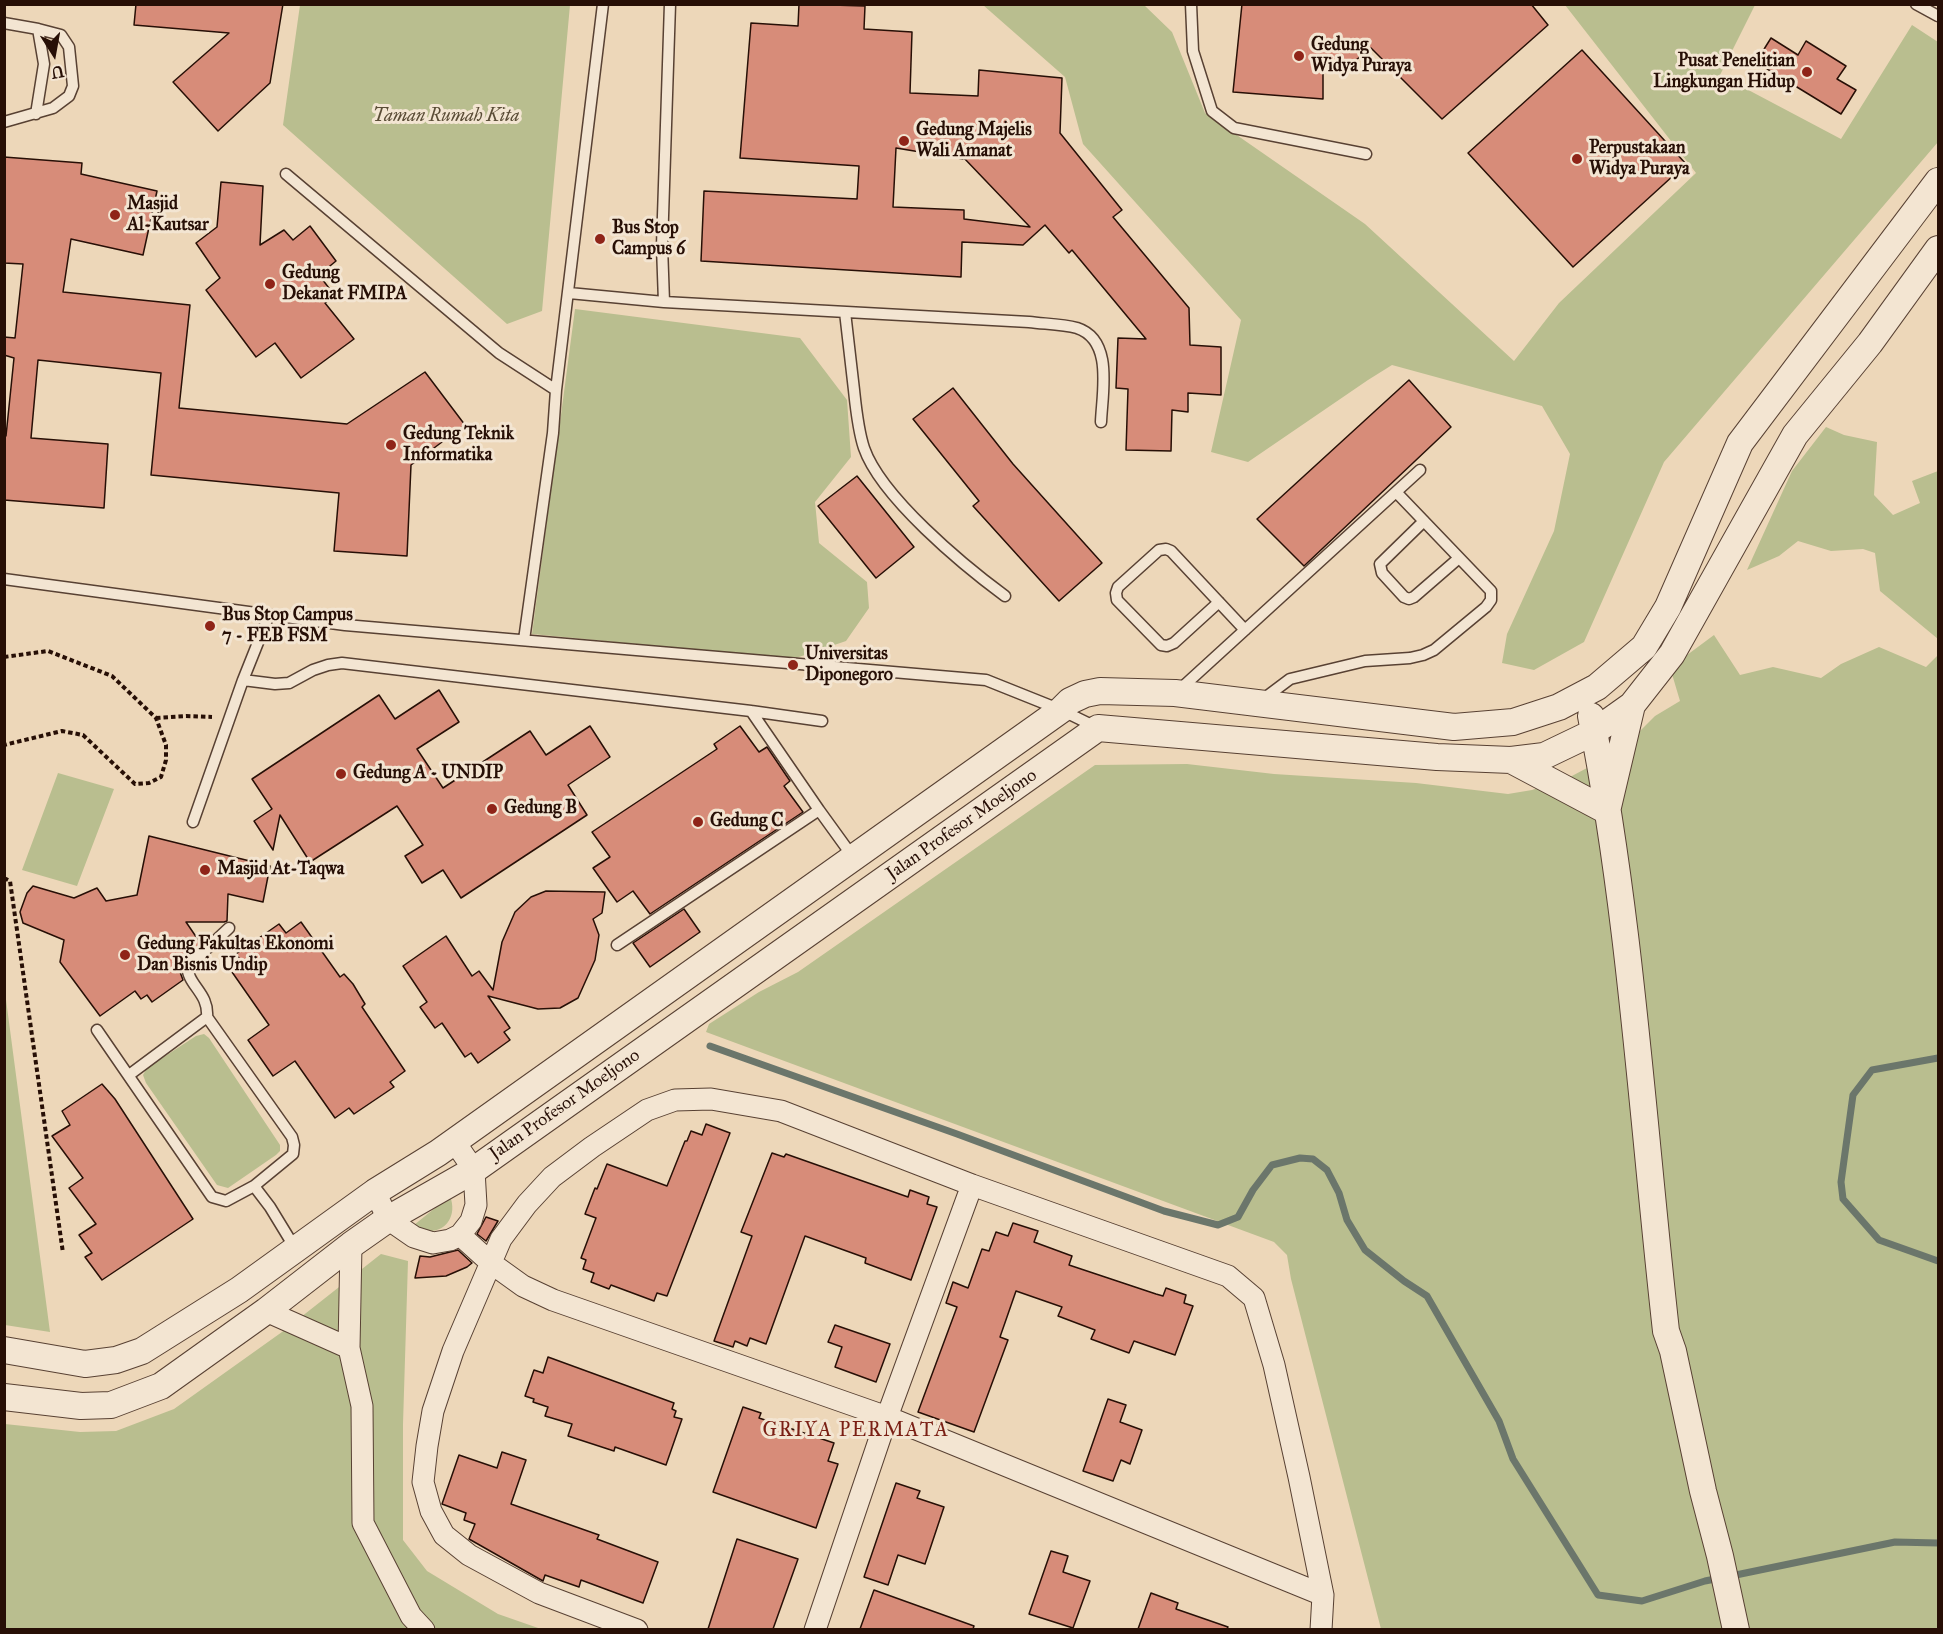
<!DOCTYPE html>
<style>
body{margin:0}
#map{position:relative;width:1943px;height:1634px;overflow:hidden;background:#edd7b9;font-family:"IM FELL Great Primer",serif}
canvas{display:block}
.frame{position:absolute;inset:0;border:6px solid #270f06;pointer-events:none}
.north{position:absolute;left:24px;top:24px;width:60px;height:60px;-webkit-text-stroke:4px #f3e5d2;paint-order:stroke;rotate:169deg;font-size:16px;font-weight:700;line-height:24px;text-align:center;color:#270f06}
.north::after{content:'';display:block;margin:auto;width:21px;height:27px;background:#270f06;clip-path:polygon(50% 0,100% 100%,50% 72%,0 100%)}
</style>
<div id="map">
<canvas width="1943" height="1634"></canvas>
<div class="frame"></div>
<div class="north">U</div>
</div>
<script>
const context = document.querySelector('canvas').getContext('2d');
context.lineJoin = 'round';
function fill(path, color) { context.fillStyle = color; context.fill(path, 'evenodd'); }
function stroke(path, color, width, dash) { context.strokeStyle = color; context.lineWidth = width; context.lineCap = dash ? 'butt' : 'round'; context.setLineDash(dash || []); context.stroke(path); }
function label(font, color, halo, rows, align = 'center') {
  context.font = font + ' "IM FELL Great Primer",serif'; context.lineWidth = 6; context.setLineDash([]); context.textBaseline = 'middle'; context.strokeStyle = halo; context.fillStyle = color; for (const [text, x, y, turn = 0] of rows) {
    context.save(); context.translate(x, y); context.rotate((+turn || 0) * Math.PI / 180); context.textAlign = isNaN(turn) ? turn : align; if (halo) context.strokeText(text, 0, 0); context.fillText(text, 0, 0); context.restore();
  }
}
fill(new Path2D(`
 M300,5H570L542,311L507,324L283,125Z
 M983,5H1144L1172,32L1205,113L1365,224L1514,361L1559,303L1696,173L1565,5H1755L1720,75L1841,139L1912,25L1938,42V142L1664,462L1584,642L1534,670L1502,663L1507,634L1554,531L1570,454L1542,406L1392,365L1368,380L1248,462L1211,452L1241,320L1083,144L1065,77Z
 M575,309L800,338L847,400L851,457L815,502L819,543L867,582L869,608L846,641L793,659L532,634Z
 M1826,427L1844,435L1877,442L1874,495L1893,515L1920,503L1912,481L1938,471V639L1880,591L1875,553L1863,549L1831,551L1798,541L1779,556L1747,570L1792,471Z
 M1714,635L1740,675L1773,667L1821,678L1841,664L1879,647L1926,667L1938,655V1629H1381L1291,1279L1287,1255L1274,1242L706,1032L709,1024L759,992L798,972L1095,765L1187,764L1274,774L1416,783L1508,794L1532,790L1570,777L1621,750L1655,716L1680,701L1672,674L1683,658Z
 M58,773L114,789L77,886L22,870Z
 M5,992L50,1332L5,1325Z
 M204,1034L209,1038L280,1145V1151L276,1155L228,1188L217,1185L146,1083L143,1075L147,1068L196,1036Z
 M450,1196C460,1222 436,1241 414,1225Z
 M381,1254L408,1261L403,1424V1540L427,1571L498,1614L541,1629L5,1630V1424L80,1432L116,1431L174,1409L282,1332Z`), '#b9be8f');
stroke(new Path2D(`
 M710,1046L957,1134L1164,1211L1218,1225L1238,1217L1253,1190L1272,1165L1300,1158L1313,1159L1327,1170L1339,1193L1347,1220L1365,1250L1404,1281L1427,1296L1499,1421L1513,1459L1598,1595L1642,1601L1705,1581L1720,1578
 M1938,1058L1872,1070L1853,1095L1841,1182L1843,1199L1879,1240L1938,1261
 M1731,1576L1895,1542L1938,1543`), '#6b766b', 7);
const building = new Path2D(`
 M136,4H283L270,83L218,131L173,82L229,33L134,25Z
 M799,4L865,6L864,29L912,32L910,93L978,96L979,70L1062,78L1060,133L1122,210L1113,217L1189,308L1190,345L1221,347V395L1188,393V412L1172,410L1171,451L1126,450L1128,389L1116,388L1118,338L1146,339L1072,250L1069,253L1045,225L1023,245L962,242L961,277L701,261L704,191L857,199L859,166L740,158L751,23L798,26ZM896,148L963,159V157L1030,227L964,219V210L893,207Z
 M1242,4H1531L1548,25L1442,119L1371,48L1346,68L1323,67V99L1233,92Z
 M1771,38L1798,55L1806,41L1846,66L1837,79L1856,90L1841,114L1756,62Z
 M1582,50L1686,164L1573,267L1468,153Z
 M4,157L82,163L81,174L157,191L143,255L71,239L63,292L190,305L179,408L347,424L425,372L465,425L411,465L407,556L334,551L339,493L151,475L161,373L38,360L31,438L108,444L104,508L4,500V436H6L14,358L4,355V337L15,338L23,264L4,263Z
 M221,182L263,186L260,245L284,230L293,240L310,226L336,261L319,275L335,296L325,303L354,339L301,378L275,343L256,357L206,290L220,278L196,243L217,227Z
 M1409,380L1451,427L1304,566L1257,519Z
 M953,388L1013,464L1102,563L1059,601L973,506L979,501L913,419Z
 M857,476L914,547L876,578L818,506Z
 M439,690L459,722L417,749L443,788L530,731L546,755L590,726L610,757L568,785L587,815L461,898L443,870L422,883L405,856L423,845L397,806L310,862L280,815L273,850L254,821L272,809L252,779L379,695L395,719Z
 M740,726L759,752L767,747L790,781L784,786L803,812L650,914L633,891L617,902L593,868L610,857L592,832L717,749L714,744Z
 M149,836L270,866L263,902L228,894L227,921L224,922H186L201,944L180,961V972L183,980L152,1002L147,995L141,999L135,991L100,1016L60,962L64,940L23,923L20,912L27,893L33,886L74,898L97,888L106,901L137,895Z
 M546,891L605,892L602,913L593,919L599,935L595,960L578,998L560,1008L538,1009L488,996L510,1028L504,1032L510,1040L478,1063L471,1053L465,1057L442,1023L435,1028L420,1007L427,1002L403,966L446,936L472,976L479,971L493,990L502,942L515,912L531,897Z
 M684,909L700,932L650,967L633,943Z
 M301,922L340,977L344,974L353,984L365,1004L362,1007L405,1071L390,1082L394,1087L354,1114L349,1108L335,1118L295,1061L273,1076L248,1040L269,1025L232,972L243,964L236,954L279,924L286,933Z
 M102,1084L115,1099L193,1219L102,1280L85,1257L92,1253L79,1235L96,1224L69,1188L83,1178L52,1136L70,1125L62,1111Z
 M706,1124L730,1133L667,1296L657,1293L654,1301L611,1285L609,1289L591,1282L594,1273L583,1269L586,1260L581,1258L596,1218L585,1214L595,1188L597,1189L607,1164L667,1186L685,1141H687L691,1131L702,1135Z
 M772,1153L784,1157L786,1154L908,1197L910,1190L929,1197L927,1204L937,1207L911,1280L865,1263L866,1258L805,1236L766,1344L750,1338L747,1346L735,1341L733,1347L714,1341L752,1236L741,1232Z
 M486,1217L498,1221L486,1241L477,1234Z
 M1013,1223L1038,1231L1034,1242L1072,1256L1069,1265L1156,1294L1163,1296L1166,1288L1186,1295L1184,1303L1193,1306L1175,1355L1134,1341L1129,1353L1091,1339L1095,1330L1058,1316L1062,1307L1016,1291L1000,1337L1008,1340L974,1432L918,1412L957,1307L946,1303L953,1282L968,1288L982,1249L989,1251L996,1232L1008,1236Z
 M458,1250L472,1263L467,1267L446,1276L415,1278L420,1256L430,1257Z
 M835,1325L890,1344L876,1382L835,1367L842,1347L828,1342Z
 M548,1357L674,1403L672,1409L676,1411L674,1417L682,1419L666,1465L615,1447L614,1451L568,1436L572,1424L545,1416L548,1407L533,1402L534,1399L525,1396L534,1370L543,1373Z
 M1108,1399L1126,1405L1120,1422L1142,1430L1130,1464L1121,1460L1113,1481L1083,1471Z
 M743,1407L761,1413L759,1418L834,1443L828,1461L838,1464L816,1528L713,1492Z
 M502,1452L526,1460L511,1504L599,1535L597,1539L658,1562L643,1603L581,1580L579,1587L545,1575L543,1581L469,1539L475,1524L464,1520L466,1513L442,1504L459,1455L497,1468Z
 M896,1483L920,1491L917,1498L944,1507L925,1564L898,1555L888,1585L864,1577Z
 M737,1539L798,1559L773,1629H708Z
 M1051,1551L1068,1556L1063,1572L1090,1581L1073,1628L1029,1614Z
 M874,1590L974,1626L973,1629H860Z
 M1151,1593L1178,1603L1176,1609L1228,1627L1227,1629H1138Z`);
fill(building, '#d78c79');
stroke(building, '#270f06', 1.5);
const service = new Path2D(`
 M670,4L662,246L664,302L1029,322C1044,324 1062,324 1077,328C1114,340 1102,393 1101,422
 M1191,4L1193,51L1212,111L1234,128L1366,154
 M1916,4L1938,16
 M4,23L38,29L44,64L36,114
 M4,122L53,108L69,96L73,86L69,47L61,35L38,29
 M286,174L499,353L556,390
 M569,293L664,302
 M845,312C848,338 851,364 854,390C856,409 858,430 864,448C881,497 963,565 1005,596
 M1424,521L1380,564L1382,573L1404,597L1409,599L1414,597L1459,558
 M4,579L345,625L986,680L1061,710L1098,728
 M1219,602L1174,643L1167,646L1161,645L1117,600L1116,593L1118,587L1159,550L1166,549L1171,551L1245,630
 M524,640L553,433L556,390L603,4
 M243,680L275,684L289,683L313,670L328,665L342,663L751,711L822,721
 M1177,692L1420,470
 M1262,700L1290,679L1365,661L1410,658L1423,655L1434,650L1486,607L1491,600V591L1396,492
 M819,810L853,857
 M193,822L243,680L269,615
 M617,945L819,810L751,711
 M207,1017L292,1137L294,1145L293,1154L254,1186
 M97,1030L212,1197L226,1201L254,1186L270,1207L295,1248
 M129,1075L207,1017C209,992 187,986 187,964L198,957L229,928`);
const minor = new Path2D(`
 M375,1192L388,1219L414,1237L433,1243L450,1240L460,1235L471,1221L476,1205L474,1170L454,1141
 M460,1235L491,1263L523,1286L553,1300L887,1417L1323,1595
 M351,1245L349,1348L362,1406L363,1523L411,1616L424,1630
 M266,1311L349,1348
 M637,1630L539,1593L469,1555L444,1535L431,1511L423,1482L427,1446L433,1411L453,1351L501,1239L527,1204L552,1177L592,1147L647,1110L675,1100L711,1099L781,1111L972,1185L1228,1276L1254,1298L1274,1365L1299,1477L1323,1595L1321,1630
 M815,1630L887,1417L972,1185`);
const tertiary = new Path2D(`
 M1591,716C1631,919 1643,1126 1666,1331L1673,1351L1703,1491L1720,1556L1736,1630
 M1511,760L1607,811L1632,705
 M4,1350L85,1364L116,1360L142,1351L239,1290L375,1192L438,1153L1061,710L1070,701L1085,694L1100,691L1175,693L1454,727L1513,722L1559,707L1597,687L1644,647L1668,607L1740,443L1938,181
 M4,1397L81,1406L111,1405L161,1386L266,1311L351,1245L388,1219L474,1170L1098,728L1437,757L1511,760L1544,756L1594,732L1632,705L1672,654L1795,435L1870,343L1938,249`);
stroke(service, '#584133', 13);
stroke(minor, '#584133', 23);
stroke(tertiary, '#584133', 28);
stroke(new Path2D(`
 M4,657L48,651L112,676L156,718L166,745V760L161,777L149,783L135,784L83,735L62,731L4,745
 M156,718L186,716L212,717
 M4,878L10,881L63,1253`), '#270f06', 4, [4.5, 3]);
stroke(service, '#f3e5d2', 10);
stroke(minor, '#f3e5d2', 21);
stroke(tertiary, '#f3e5d2', 26);
for (const [x, y, r, color] of [
 [1299,56,6,"#8f2418"],
 [1807,72,6,"#8f2418"],
 [904,141,6,"#8f2418"],
 [1577,159,6,"#8f2418"],
 [115,215,6,"#8f2418"],
 [600,239,6,"#8f2418"],
 [270,284,6,"#8f2418"],
 [391,445,6,"#8f2418"],
 [210,626,6,"#8f2418"],
 [793,665,6,"#8f2418"],
 [341,774,6,"#8f2418"],
 [492,809,6,"#8f2418"],
 [698,822,6,"#8f2418"],
 [205,870,6,"#8f2418"],
 [125,955,6,"#8f2418"]
]) { const dot = new Path2D(); dot.arc(x, y, r, 0, 2 * Math.PI); context.fillStyle = color; context.fill(dot); stroke(dot, '#f3e5d2', 2); }
label('bold 18px', '#270f06', '#f3e5d2', [
 ["Gedung",1311,46],
 ["Widya Puraya",1311,67],
 ["Pusat Penelitian",1795,62,"right"],
 ["Lingkungan Hidup",1795,83,"right"],
 ["Gedung Majelis",916,131],
 ["Wali Amanat",916,152],
 ["Perpustakaan",1589,149],
 ["Widya Puraya",1589,170],
 ["Masjid",127,205],
 ["Al-Kautsar",127,226],
 ["Bus Stop",612,229],
 ["Campus 6",612,250],
 ["Gedung",282,274],
 ["Dekanat FMIPA",282,295],
 ["Gedung Teknik",403,435],
 ["Informatika",403,456],
 ["Bus Stop Campus",222,616],
 ["7 - FEB FSM",222,637],
 ["Universitas",805,655],
 ["Diponegoro",805,676],
 ["Gedung A - UNDIP",353,774],
 ["Gedung B",504,809],
 ["Gedung C",710,822],
 ["Masjid At-Taqwa",217,870],
 ["Gedung Fakultas Ekonomi",137,945],
 ["Dan Bisnis Undip",137,966]
], 'left');
label('italic 18px', '#5a4c36', '#f3e5d2', [
 ["Taman Rumah Kita",446,117]
]);
label('18px', '#270f06', '#f3e5d2', [
 ["Jalan Profesor Moeljono",962,825,-35],
 ["Jalan Profesor Moeljono",565,1105,-35]
]);
context.letterSpacing = '1.5px';
label('20px', '#7a1f14', '#f3e5d2', [
 ["GRIYA PERMATA",856,1431]
]);
context.letterSpacing = '0px';
</script>
